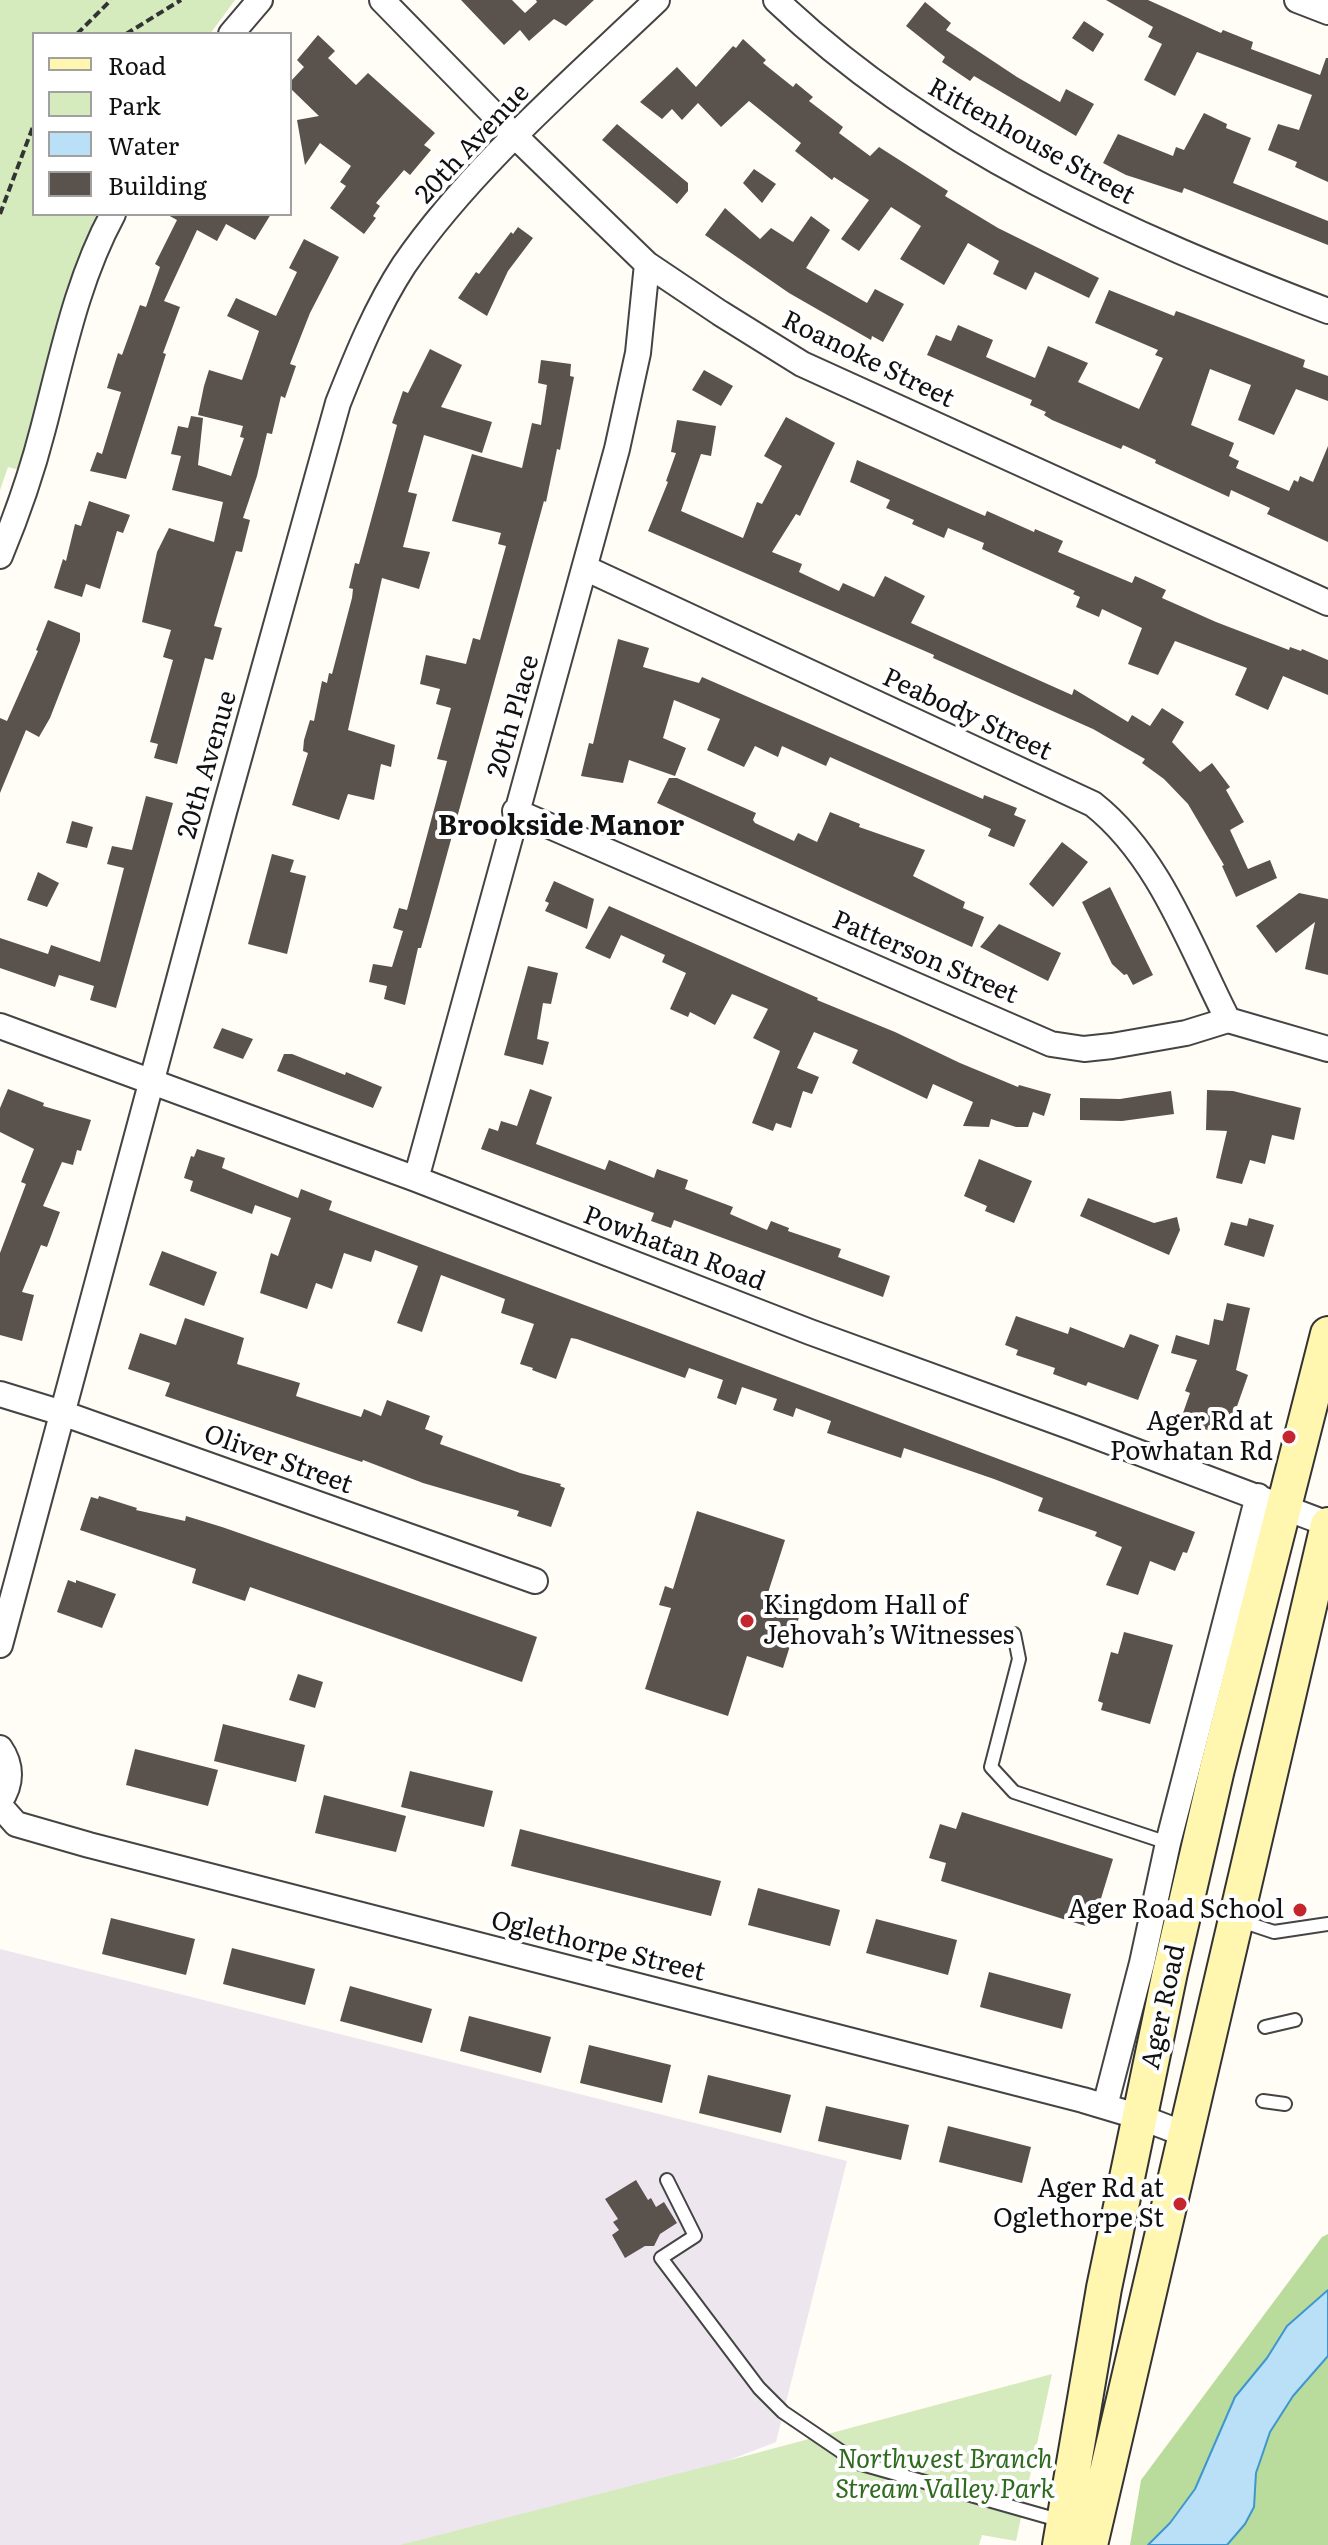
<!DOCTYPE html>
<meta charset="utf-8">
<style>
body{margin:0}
#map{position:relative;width:1328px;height:2545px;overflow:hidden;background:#fffdf5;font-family:Literata,serif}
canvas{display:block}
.legend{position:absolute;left:32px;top:32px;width:260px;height:184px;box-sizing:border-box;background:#fff;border:2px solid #a0a0a0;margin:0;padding:10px 14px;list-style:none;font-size:24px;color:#111}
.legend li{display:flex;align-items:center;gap:16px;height:40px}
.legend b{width:40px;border:2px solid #a0a0a0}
</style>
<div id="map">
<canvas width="1328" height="2545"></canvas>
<ul class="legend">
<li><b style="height:10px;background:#fff6b0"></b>Road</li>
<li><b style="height:22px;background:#d5ebbd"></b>Park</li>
<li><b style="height:22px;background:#b9e0f7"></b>Water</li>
<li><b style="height:22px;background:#5a524d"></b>Building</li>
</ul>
</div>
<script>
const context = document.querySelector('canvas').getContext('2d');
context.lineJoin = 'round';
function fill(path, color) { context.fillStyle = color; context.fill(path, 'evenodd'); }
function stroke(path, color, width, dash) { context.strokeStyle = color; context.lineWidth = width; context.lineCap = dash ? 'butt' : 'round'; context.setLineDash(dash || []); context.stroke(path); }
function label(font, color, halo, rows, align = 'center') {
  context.font = font + ' Literata,serif'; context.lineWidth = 8; context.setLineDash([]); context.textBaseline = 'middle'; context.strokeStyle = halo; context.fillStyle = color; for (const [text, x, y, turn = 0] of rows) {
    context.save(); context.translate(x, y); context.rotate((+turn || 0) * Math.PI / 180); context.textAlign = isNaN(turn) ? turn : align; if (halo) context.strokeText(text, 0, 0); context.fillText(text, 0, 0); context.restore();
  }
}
fill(new Path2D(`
 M0,1949L847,2161L776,2442L510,2545H0Z`), '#eee6ef');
fill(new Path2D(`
 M0,0H235L210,34H34V214H101L78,268L54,336L19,470L8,467L0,490Z
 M1052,2374L1016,2541L982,2535L979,2545H400L708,2466Z`), '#d5ebbd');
fill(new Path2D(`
 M1328,2234V2545H1130L1141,2480L1322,2237Z`), '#b9dc9c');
const water = new Path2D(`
 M1328,2290V2356L1293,2396L1270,2432L1256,2473L1254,2507L1245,2524L1227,2545H1148L1170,2523L1195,2489L1235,2397L1267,2358L1287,2326Z`);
fill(water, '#b9e0f7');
stroke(water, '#3f96cf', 2);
fill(new Path2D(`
 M461,0H512L525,13L537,2L536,0H594L566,26L554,19L529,41L520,30L504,45Z
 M1106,0H1148L1221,33L1223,30L1253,42L1251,49L1320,75L1326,58H1328V182L1295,167L1297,162L1268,150L1278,124L1299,130L1312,95L1197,52L1175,96L1144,80L1162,44L1148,37L1153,27Z
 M925,2L951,23L946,30L1017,77L1060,102L1066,89L1094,104L1076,136L974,76L970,81L942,62L945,57L906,26Z
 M1084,21L1104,34L1093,52L1072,38Z
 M318,35L335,51L328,58L356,85L368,73L435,133L424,145L431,150L410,175L404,170L376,203L380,206L373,216L376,218L364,234L330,208L346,186L340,182L351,166L320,143L305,165L297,120L319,116L290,88V82L304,67L297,60Z
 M743,39L766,60L763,63L793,87L796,83L813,97L809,101L843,127L839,133L870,156L879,147L948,191L945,196L998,228L1099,278L1089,298L1035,272L1026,290L993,274L999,261L968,243L944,285L900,259L921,226L891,207L859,251L841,239L869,200L834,177L832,180L795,151L801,143L749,101L721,127L698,103L682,120L672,109L662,119L640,102L677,67L696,87L733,46L736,48Z
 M1204,113L1227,124L1226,128L1251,138L1233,183L1328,221V245L1184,188L1182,193L1126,175L1103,163L1118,134L1173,156L1176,147L1184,150Z
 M617,124L688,183V191L677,204L602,140Z
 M754,169L776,184L762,203L743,183Z
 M725,208L760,239L771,228L793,242L811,216L830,230L806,268L867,303L875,289L904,304L883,342L872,336L871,340L789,293L705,235Z
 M166,214H271L255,240L226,224L217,241L197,230L164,301L180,307L163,353L166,354L126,479L90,471L97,452L102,454L121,392L107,388L118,353L122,355L140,305L146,307L160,267L155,264L177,220Z
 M518,227L533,238L508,271L487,316L458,298L476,272L479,274L511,232L513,234Z
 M304,239L339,257L310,313L290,364L296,366L285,398L281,396L272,434L267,433L257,476L243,518L250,520L242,552L236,551L214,626L222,628L213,660L205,658L177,764L154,758L158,744L150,742L173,660L163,657L171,630L142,622L157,552L169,528L214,542L223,502L172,490L181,456L171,454L178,426L188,428L191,416L203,418L198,465L231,476L244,438L240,437L243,426L198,415L204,386L209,370L242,380L259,331L227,316L236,298L276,316L297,272L289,268Z
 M1109,290L1174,316L1176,311L1182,313L1305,360L1303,367L1328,376V401L1296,389L1274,435L1238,420L1251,385L1210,369L1191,425L1234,443L1229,456L1239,461L1236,468L1289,491L1294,480L1298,482L1300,476L1313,482L1328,446V542L1267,514L1270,508L1231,490L1229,497L1155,463L1156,460L1123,445L1121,449L1052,420L1044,415L1046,412L1030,405L1032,400L927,355L936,335L951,341L958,325L993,340L986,357L1035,378L1048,346L1088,363L1078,382L1139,409L1163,358L1155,355L1158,350L1095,323Z
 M430,349L462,365L441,407L492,422L482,453L424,435L408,492L417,494L403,547L430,552L419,589L382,578L348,730L395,745L391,767L381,764L374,800L348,794L339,820L292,805L308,753L303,751L304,740L310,720L314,721L322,681L327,683L329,673L332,674L352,598L353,589L349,588L355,563L359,564L397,425L392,423L403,391L408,393Z
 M541,360L571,364L570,376L574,377L560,450L557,449L546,502L544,501L430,916L421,948H418L405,1005L384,999L387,986L369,982L373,964L392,967L403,931L393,928L399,908L407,910L447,761L437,759L451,708L436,704L440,689L420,684L426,655L466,664L473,638L480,640L506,546L498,544L501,533L452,521L472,454L522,468L532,423L541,425L547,385L538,383Z
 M704,370L733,386L721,406L692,390Z
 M786,417L835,443L800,516L796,514L772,552L802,564L799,572L839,591L843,583L874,597L885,576L925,596L911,623L1072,695L1074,689L1128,722L1132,715L1150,726L1162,708L1184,722L1172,742L1200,772L1212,763L1230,787L1226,790L1244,822L1230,830L1248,869L1270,860L1277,878L1236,897L1222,866L1224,865L1188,804L1164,779L1142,763L1145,759L1093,729L933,658L934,655L648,531L668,482L666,481L676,453L671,452L677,420L716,426L711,456L701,454L681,511L743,538L757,502L762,504L782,466L764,456Z
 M857,460L985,516L987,511L1034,532L1035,529L1063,541L1058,552L1132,583L1135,576L1142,579L1166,590L1162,598L1216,622L1289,650L1290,647L1301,651L1302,649L1328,660V695L1283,676L1268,710L1235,695L1247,668L1175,641L1158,675L1128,664L1142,628L1102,609L1099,617L1076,607L1080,597L1073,594L1075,591L982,549L984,543L948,528L944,538L912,524L914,520L886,508L890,500L850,482Z
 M89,501L130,515L123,533L117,531L100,589L86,584L82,597L54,588L63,559L66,561L75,524L81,526Z
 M48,620L80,633V641L50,718L39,737L26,730L0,793V718L7,721L38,651L36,650Z
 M618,639L649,648L643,667L699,683L702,677L983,799L984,795L1017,808L1014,815L1026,820L1014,847L988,836L991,829L830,757L826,766L782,746L778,757L755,746L744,767L707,750L720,719L674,700L663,738L686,748L675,776L629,760L623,783L581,776L589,743L593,744Z
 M669,778H677L756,813L753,820L755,823L794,841L798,833L817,842L830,812L860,824L859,827L925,850L913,876L965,902L963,908L984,917L972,947L657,803Z
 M146,796L173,803L116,1008L90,1000L94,986L59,975L55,987L0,968V938L48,954L51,945L100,962L124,868L107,864L112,846L132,850Z
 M72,821L93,827L87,848L66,843Z
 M1062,842L1088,862L1053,907L1029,884Z
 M272,854L294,860L290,872L306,876L287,954L248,944Z
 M38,872L59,883L47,907L27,900Z
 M554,881L594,899L587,929L545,911L549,903L545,901Z
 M1110,887L1153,975L1133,985L1127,974L1124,975L1112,964L1082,902Z
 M1299,893L1328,899V975L1305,969L1315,922L1276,953L1256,926Z
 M609,906L818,998L817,1000L895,1032L960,1063L1018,1087L1019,1085L1051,1094L1044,1116L1033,1112L1028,1127H1016L991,1119L989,1127L963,1126L973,1102L933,1084L927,1099L852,1063L858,1050L814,1032L797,1068L819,1077L812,1094L803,1091L791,1128L776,1123L773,1131L752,1123L780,1051L753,1038L768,1009L732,994L715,1025L690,1012L688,1017L670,1009L686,973L662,962L665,955L621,935L610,959L585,948Z
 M999,924L1061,953L1048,981L980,947Z
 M528,966L558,973L551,1004L543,1003L537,1039L549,1042L543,1065L504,1055Z
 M222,1028L253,1039L243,1059L213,1048Z
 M284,1054H292L345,1075L346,1072L382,1087L373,1108L277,1071Z
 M8,1089L44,1103L43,1106L91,1120L81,1151L77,1150L73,1165L62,1162L43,1206L60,1212L47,1247L41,1245L22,1292L34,1295L22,1341L0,1335V1253L26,1184L21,1182L34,1149L0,1132V1108Z
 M530,1089L552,1097L536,1144L605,1170L609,1160L654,1178L657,1169L688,1180L685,1189L733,1207L730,1214L767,1230L771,1221L789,1228L788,1231L841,1249L838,1257L890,1276L883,1297L674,1220L671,1228L651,1221L654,1213L481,1149L489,1128L498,1131L501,1121L517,1126Z
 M1207,1090L1233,1091L1301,1108L1294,1140L1272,1135L1265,1164L1250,1160L1242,1184L1216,1178L1227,1131L1206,1130Z
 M1171,1091L1174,1114L1122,1121L1080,1120V1098L1120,1099Z
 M197,1149L225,1158L222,1168L298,1198L301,1189L332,1201L329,1210L1195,1532L1187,1553L1183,1552L1175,1571L1150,1561L1138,1595L1106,1585L1122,1547L1095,1536L1097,1532L1038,1511L1043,1498L994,1479L904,1448L901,1458L827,1433L831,1421L796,1408L793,1417L773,1410L777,1399L742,1387L736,1405L717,1398L723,1380L689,1368L685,1378L577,1339L571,1338L556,1379L532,1370L533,1368L520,1364L534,1324L501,1313L505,1299L441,1275L422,1332L397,1323L418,1266L375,1250L371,1262L344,1253L332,1289L316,1283L307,1309L260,1293L271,1253L278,1256L291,1218L255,1205L252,1214L190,1191L193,1181L184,1178L191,1156L194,1157Z
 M979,1159L1032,1181L1014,1223L985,1211L987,1206L964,1196Z
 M1088,1198L1154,1223L1177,1217L1180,1230L1169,1255L1080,1216Z
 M1249,1218L1274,1225L1264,1257L1224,1245L1231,1222L1247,1226Z
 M162,1251L217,1272L204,1306L149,1285Z
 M1227,1303L1250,1308L1236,1370L1248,1375L1229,1429L1218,1425L1215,1433L1184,1421L1186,1414L1183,1413L1190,1393L1185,1391L1197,1360L1171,1353L1176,1335L1209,1345L1214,1319L1223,1321Z
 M1016,1316L1068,1334L1070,1327L1124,1348L1130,1334L1159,1345L1138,1400L1088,1382L1086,1386L1053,1374L1055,1368L1016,1355L1018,1350L1005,1345Z
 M185,1318L244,1338L237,1364L300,1383L296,1396L361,1417L364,1409L381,1416L387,1400L430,1416L425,1429L443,1436L440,1444L520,1473L561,1484L560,1486L565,1488L551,1527L517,1516L519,1511L423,1483L363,1460L362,1462L165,1396L170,1383L128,1369L140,1333L176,1345Z
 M99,1496L137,1508L136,1510L185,1521L186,1516L222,1527L537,1637L522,1682L250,1587L245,1601L192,1583L196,1569L80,1530L91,1497L98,1499Z
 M697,1511L785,1540L766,1599L801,1611L783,1668L747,1656L728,1716L645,1689L671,1608L659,1605L665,1586L673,1589Z
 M68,1580L76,1583V1580L116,1594L102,1628L57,1612Z
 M1124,1632L1173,1645L1150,1724L1101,1710L1103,1703L1098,1701L1111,1652L1118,1654Z
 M298,1674L323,1682L315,1708L289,1700Z
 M223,1724L305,1745L296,1782L214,1761Z
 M135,1749L218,1770L208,1806L126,1785Z
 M410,1771L493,1791L484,1827L401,1807Z
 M324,1795L406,1816L396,1852L315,1833Z
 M962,1812L1113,1859L1092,1928L941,1881L946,1863L929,1858L940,1824L956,1829Z
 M520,1829L721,1881L711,1916L511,1866Z
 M758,1888L840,1910L830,1946L748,1925Z
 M111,1918L195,1939L186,1975L102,1954Z
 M876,1919L957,1940L948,1975L866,1953Z
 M232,1948L315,1969L305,2005L223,1984Z
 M989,1972L1071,1994L1062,2029L980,2007Z
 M350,1986L432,2009L422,2043L340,2021Z
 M469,2016L551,2037L541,2073L460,2051Z
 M589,2045L671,2065L662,2103L580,2083Z
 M708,2075L791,2095L781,2133L699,2113Z
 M826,2106L909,2125L901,2160L818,2141Z
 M948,2126L1031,2147L1022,2183L939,2162Z
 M636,2180L648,2200L651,2198L656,2207L664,2202L677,2223L660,2234L654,2246H645L625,2258L612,2235L619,2230L613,2222L618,2219L605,2199Z`), '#5a524d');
const lane = new Path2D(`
 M1014,1634L1019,1659L991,1767L1014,1792L1168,1843
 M1238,1920L1274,1932L1328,1924
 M1265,2027L1295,2020
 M1263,2101L1285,2104
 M667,2180L695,2236L661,2258L759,2388L783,2412L858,2463L1062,2521`);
const street = new Path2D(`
 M382,0L515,136L647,264L720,313L802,364L1328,603
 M776,0C931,148 1130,235 1328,311
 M1297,0L1328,12
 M231,34L260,0
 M0,556C17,515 32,472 43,429C62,357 77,280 113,214
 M585,568L1093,804C1160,857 1190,946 1228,1020
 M515,811L1051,1044L1084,1049L1112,1046L1186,1033L1228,1020L1328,1049
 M0,1026L416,1179L810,1332L1074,1428L1328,1524
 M416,1179L617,449L638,353L647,264
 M0,1394L62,1413L535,1581
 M0,1645L224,812L338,403C357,355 376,308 404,265C470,169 572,81 657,0
 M0,1748C12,1765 12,1784 0,1801
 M0,1806L16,1824L89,1845L1083,2100L1140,2117L1187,2135
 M1105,2106L1142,1963L1168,1843L1258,1496`);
const secondary = new Path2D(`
 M1060,2545L1104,2288L1170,1972L1217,1769L1328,1334
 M1090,2545L1328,1525`);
stroke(lane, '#444', 16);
stroke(street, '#444', 28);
stroke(secondary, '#333', 38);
stroke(new Path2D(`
 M77,34L111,0
 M126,34L181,0
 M0,214L34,124`), '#333', 4, [8, 4]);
stroke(lane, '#fff', 12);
stroke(street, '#fff', 24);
stroke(secondary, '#fff6b0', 34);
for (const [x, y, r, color] of [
 [1289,1437,8,"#c4262e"],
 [747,1621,8,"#c4262e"],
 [1300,1910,8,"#c4262e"],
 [1180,2204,8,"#c4262e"]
]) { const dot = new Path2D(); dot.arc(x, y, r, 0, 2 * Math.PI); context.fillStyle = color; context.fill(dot); stroke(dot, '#fff', 3); }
label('26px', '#111', '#fff', [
 ["Rittenhouse Street",1031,142,29],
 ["20th Avenue",473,144,-47],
 ["Roanoke Street",868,360,26],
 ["Peabody Street",967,715,25],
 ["20th Place",514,716,-74],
 ["20th Avenue",208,765,-74],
 ["Patterson Street",925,958,23],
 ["Powhatan Road",674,1249,21],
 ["Oliver Street",278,1460,20],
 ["Oglethorpe Street",598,1947,14],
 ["Ager Road",1164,2007,-78]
]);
label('26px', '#111', '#fff', [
 ["Ager Rd at",1273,1422],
 ["Powhatan Rd",1273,1452],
 ["Kingdom Hall of",763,1606,"left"],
 ["Jehovah’s Witnesses",763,1636,"left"],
 ["Ager Road School",1284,1910],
 ["Ager Rd at",1164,2189],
 ["Oglethorpe St",1164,2219]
], 'right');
label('italic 26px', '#2f6b1f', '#fff', [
 ["Northwest Branch",945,2460],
 ["Stream Valley Park",945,2490]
]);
label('bold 28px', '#111', '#fff', [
 ["Brookside Manor",561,827]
]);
</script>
